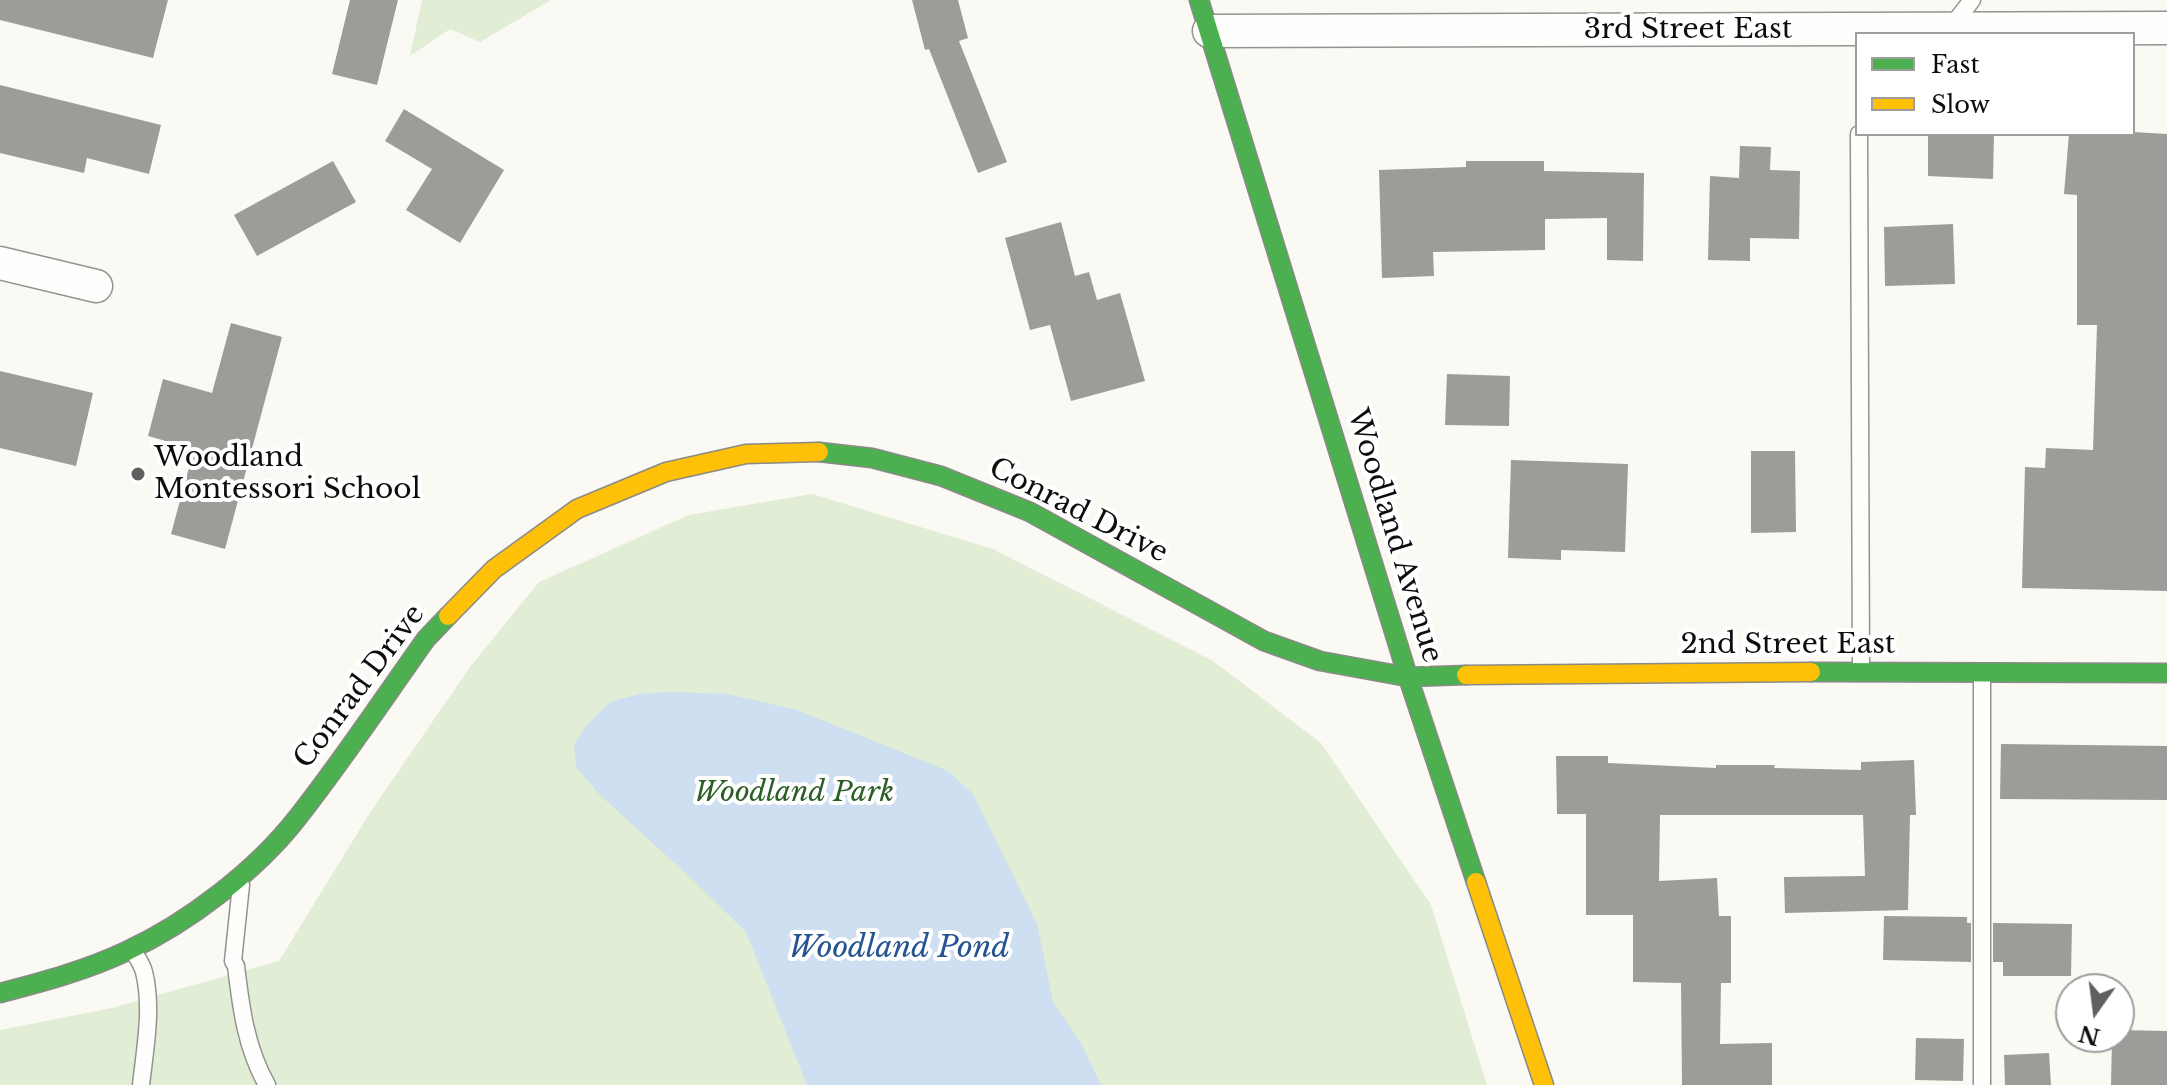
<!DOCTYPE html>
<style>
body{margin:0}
#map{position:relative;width:2167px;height:1085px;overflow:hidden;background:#faf9f3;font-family:"Libre Baskerville",serif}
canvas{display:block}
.legend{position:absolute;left:1855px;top:32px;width:280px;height:104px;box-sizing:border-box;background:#fff;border:2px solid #9e9e9e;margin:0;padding:10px 14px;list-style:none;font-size:24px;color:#0d0d0d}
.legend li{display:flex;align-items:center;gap:16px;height:40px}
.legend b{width:40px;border:2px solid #9e9e9e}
.north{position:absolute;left:2055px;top:973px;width:80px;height:80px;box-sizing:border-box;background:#fff;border:2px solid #9e9e9e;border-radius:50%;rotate:194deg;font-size:22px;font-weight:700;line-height:32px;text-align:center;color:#0d0d0d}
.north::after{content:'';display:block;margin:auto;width:28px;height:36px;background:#60605e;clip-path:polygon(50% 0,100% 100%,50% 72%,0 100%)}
</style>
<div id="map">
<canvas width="2167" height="1085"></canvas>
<ul class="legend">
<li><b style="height:10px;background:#4caf50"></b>Fast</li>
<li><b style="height:10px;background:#ffc107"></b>Slow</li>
</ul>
<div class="north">N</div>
</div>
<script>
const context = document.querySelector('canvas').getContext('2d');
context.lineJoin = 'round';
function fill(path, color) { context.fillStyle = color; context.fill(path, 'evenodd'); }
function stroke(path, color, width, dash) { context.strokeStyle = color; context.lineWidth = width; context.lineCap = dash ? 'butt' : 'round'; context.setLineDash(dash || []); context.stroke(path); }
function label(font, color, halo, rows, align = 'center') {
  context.font = font + ' "Libre Baskerville",serif'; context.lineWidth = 8; context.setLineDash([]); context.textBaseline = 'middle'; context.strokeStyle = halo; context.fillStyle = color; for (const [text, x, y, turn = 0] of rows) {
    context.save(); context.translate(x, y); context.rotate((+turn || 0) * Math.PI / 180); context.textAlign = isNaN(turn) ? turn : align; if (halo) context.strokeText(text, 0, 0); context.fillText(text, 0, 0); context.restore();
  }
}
fill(new Path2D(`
 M422,0H551L480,42L450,29L410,56Z
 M812,494L993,549L1213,661L1321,743L1431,905L1487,1085H0V1030L112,1008L279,961L371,811L470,667L539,582L689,515Z`), '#e1edd5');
fill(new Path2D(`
 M669,692L728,694L797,710L948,771L973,794L1037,924L1053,1002L1081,1043L1101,1085H807L746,932L693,880L599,794L576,767L574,745L587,725L610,702L639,694Z`), '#cddff0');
fill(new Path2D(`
 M0,0H168L153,58L0,20Z
 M350,0H398L377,85L332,74Z
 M912,0H958L968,38L959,41L1007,162L978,173L929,49L925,50Z
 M0,85L161,125L149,174L87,158L84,173L0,153Z
 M404,109L504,170L460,243L406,210L432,169L385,141Z
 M2133,132L2167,134V591L2022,588L2025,467L2045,468L2046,448L2093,450L2097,325H2077V195L2064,194L2069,134H2133Z
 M1928,134H1994L1993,179L1928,176Z
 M1740,146L1771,147L1770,170L1800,171L1799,239L1750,238V261L1708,260L1710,176L1739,178Z
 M333,161L356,202L257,256L234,215Z
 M1466,161H1544V171L1644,173L1643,261L1607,260V218L1545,219V250L1433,252L1434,276L1382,278L1379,170L1466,167Z
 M1061,222L1075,276L1089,272L1097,300L1120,293L1145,381L1071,401L1050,325L1030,330L1005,238Z
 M1953,224L1955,284L1885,286L1884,227Z
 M231,323L282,337L225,549L171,534L194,449L148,436L163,379L212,393Z
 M0,371L93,393L76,466L0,448Z
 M1447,374L1510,376L1509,426L1445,425Z
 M1751,451H1795L1796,532L1751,533Z
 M1511,460L1628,464L1625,552L1561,550V560L1508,558Z
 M2001,744L2167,746V800L2000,799Z
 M1556,756H1608V763L1716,768V765H1775L1774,768L1861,770V762L1914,760L1916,815H1910L1908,910L1785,913L1784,877L1865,876L1863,815H1660L1659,881L1717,878L1719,916H1731V983H1721L1720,1044L1772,1043V1085H1682L1681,983L1633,982V915H1586V814H1557Z
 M1884,916L1967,917V923H1971V962L1883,960Z
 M1993,923L2072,924L2071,976H2003V962H1993Z
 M2119,1030L2167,1031V1085H2111L2112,1037H2119Z
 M1916,1038L1964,1039L1963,1081L1915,1080Z
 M2049,1053L2051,1085H2005L2004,1055Z`), '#9e9c98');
const lane = new Path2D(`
 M1951,27L1972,0
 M1859,134L1861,670
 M1982,675V1085
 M241,885L233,961L236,966C241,1008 246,1048 267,1085
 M132,949C136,956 142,964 144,972C153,1007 145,1049 141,1085`);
const street = new Path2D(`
 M1209,31L2167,28
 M0,263L96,286`);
const fast = new Path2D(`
 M1199,0L1408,677L1476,882
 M819,452L872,458L941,476L1030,512L1264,641L1320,661L1408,677L1466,675
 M1811,672L2167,673
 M0,993C43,982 87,970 127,951C188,923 257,870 298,817C343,760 384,698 426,639L448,616`);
const slow = new Path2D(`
 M448,616L494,569L577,509L666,472L746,454L819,452
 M1466,675L1811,672
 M1476,882L1544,1085`);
stroke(lane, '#949391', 19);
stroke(street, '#949391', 35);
stroke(fast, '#8a8a87', 21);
stroke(slow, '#8a8a87', 21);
stroke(lane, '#fefefd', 16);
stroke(street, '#fefefd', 32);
stroke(fast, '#4caf50', 18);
stroke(slow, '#ffc107', 18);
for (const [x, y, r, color] of [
 [138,474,8,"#60605e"]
]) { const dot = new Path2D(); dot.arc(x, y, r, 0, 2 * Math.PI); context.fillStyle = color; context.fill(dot); stroke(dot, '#fff', 3); }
label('28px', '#0d0d0d', '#fff', [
 ["3rd Street East",1688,30],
 ["Conrad Drive",1078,511,27],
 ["Woodland Avenue",1394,536,73],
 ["2nd Street East",1788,645],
 ["Conrad Drive",360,687,-53]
]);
label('28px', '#0d0d0d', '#fff', [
 ["Woodland",154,458],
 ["Montessori School",154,490]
], 'left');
label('italic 28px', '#2a5e25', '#fff', [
 ["Woodland Park",794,793]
]);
label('italic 30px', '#255491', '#fff', [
 ["Woodland Pond",899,949]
]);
</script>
